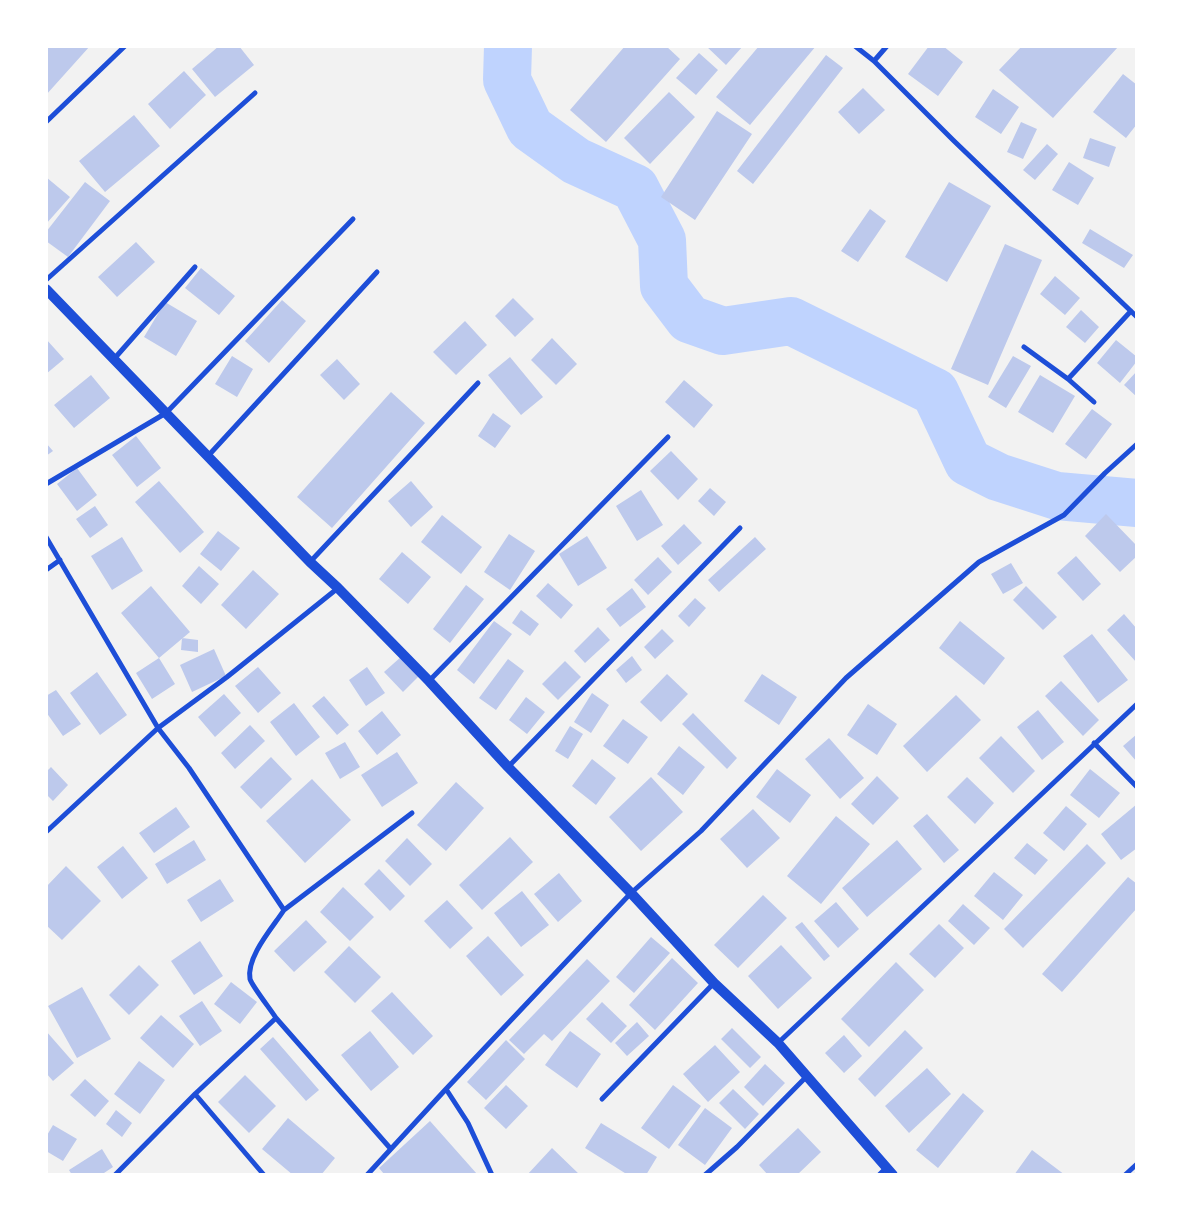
<!DOCTYPE html>
<style>
body{margin:0}
#map{position:relative;width:1183px;height:1221px;overflow:hidden;background:#f2f2f2;font-family:"Fira Sans",sans-serif}
canvas{display:block}
.frame{position:absolute;inset:0;border:48px solid #fff;pointer-events:none}
</style>
<div id="map">
<canvas width="1183" height="1221"></canvas>
<div class="frame"></div>
</div>
<script>
const context = document.querySelector('canvas').getContext('2d');
context.lineJoin = 'round';
function stroke(path, color, width, dash) { context.strokeStyle = color; context.lineWidth = width; context.lineCap = dash ? 'butt' : 'round'; context.setLineDash(dash || []); context.stroke(path); }
function fill(path, color) { context.fillStyle = color; context.fill(path, 'evenodd'); }
stroke(new Path2D(`
 M508,46L507,80L530,128L576,161L635,188L662,240L664,286L689,319L723,331L791,321L935,392L968,462L998,477L1057,496L1137,503`), '#bfd3fe', 48);
fill(new Path2D(`
 M46,46H90L46,95Z
 M219,46H239L254,65L215,97L192,69Z
 M625,46H666L680,59L606,142L570,110Z
 M706,46H743L726,65Z
 M759,46H816L750,125L716,97Z
 M929,46H943L963,62L938,96L908,74Z
 M1022,46H1118V47L1053,118L999,70Z
 M699,53L718,70L696,95L676,78Z
 M826,55L843,68L753,184L737,171Z
 M184,71L206,95L170,129L148,104Z
 M1123,74L1137,85V124L1126,138L1093,112Z
 M863,88L885,110L859,134L838,112Z
 M993,89L1019,107L1001,134L975,117Z
 M669,92L695,117L650,164L624,138Z
 M717,111L752,134L695,220L661,197Z
 M134,115L160,146L105,192L79,161Z
 M1021,122L1037,129L1023,159L1007,152Z
 M1090,138L1116,147L1109,167L1083,158Z
 M1047,144L1058,154L1035,180L1023,170Z
 M1069,162L1094,178L1078,205L1052,190Z
 M46,177L70,197L46,224Z
 M85,182L110,201L68,257L46,241V232Z
 M949,182L991,206L947,282L905,257Z
 M870,209L886,221L858,262L841,251Z
 M1090,229L1133,255L1124,268L1082,243Z
 M136,242L155,262L117,297L98,277Z
 M1005,244L1042,260L988,385L951,369Z
 M201,268L235,296L219,315L185,288Z
 M1055,276L1080,298L1065,315L1040,294Z
 M513,298L534,319L515,337L495,316Z
 M282,300L306,321L269,363L245,341Z
 M165,302L197,321L176,356L144,337Z
 M1081,310L1099,327L1085,343L1066,327Z
 M465,321L487,345L456,375L433,352Z
 M552,338L577,364L556,385L531,360Z
 M46,339L64,359L46,374Z
 M1116,340L1137,357V361L1120,383L1097,363Z
 M232,356L253,369L237,397L215,384Z
 M1013,356L1031,366L1006,408L988,397Z
 M510,357L543,397L521,415L488,375Z
 M337,359L360,384L344,400L320,375Z
 M1137,371V397L1124,385Z
 M91,375L110,398L74,428L54,405Z
 M1040,375L1075,396L1053,433L1018,412Z
 M684,380L713,405L694,428L665,402Z
 M391,392L425,423L332,528L297,497Z
 M1092,409L1112,424L1086,459L1065,444Z
 M493,413L511,426L495,448L478,436Z
 M136,436L161,468L137,487L112,455Z
 M46,443L53,451L46,456Z
 M671,451L698,479L678,500L650,471Z
 M77,468L97,495L77,511L57,484Z
 M159,481L204,532L180,553L135,502Z
 M411,481L433,507L411,527L388,501Z
 M710,488L726,502L714,516L698,501Z
 M641,490L663,525L637,541L616,506Z
 M95,506L108,525L90,538L76,519Z
 M1106,514L1137,546V556L1120,572L1085,536Z
 M442,515L482,547L461,574L421,542Z
 M684,524L702,543L678,565L661,546Z
 M218,531L240,548L221,571L200,554Z
 M509,534L535,551L510,590L484,572Z
 M587,536L607,568L578,586L559,554Z
 M122,537L143,571L112,590L91,556Z
 M755,537L766,549L719,592L708,580Z
 M402,552L431,577L408,604L379,579Z
 M1076,556L1101,584L1083,601L1057,573Z
 M658,557L672,572L648,595L634,580Z
 M1011,563L1023,583L1003,594L991,574Z
 M199,566L219,584L201,604L182,586Z
 M253,570L279,594L246,629L221,605Z
 M548,583L573,605L561,619L536,596Z
 M466,585L484,599L450,643L433,629Z
 M151,586L190,632L159,658L175,684L152,699L136,673L159,658L121,613Z
 M1026,586L1057,617L1043,630L1013,600Z
 M632,588L646,607L620,627L606,609Z
 M695,598L706,608L689,627L678,616Z
 M521,610L539,624L530,636L512,623Z
 M1124,614L1137,629V663L1107,630Z
 M494,621L512,634L474,684L457,670Z
 M960,621L1005,658L984,685L939,648Z
 M598,627L610,640L585,663L574,651Z
 M662,629L674,641L655,659L644,647Z
 M1092,634L1128,680L1098,703L1063,656Z
 M182,638L198,640V652L181,650Z
 M214,649L226,676L192,692L180,665Z
 M402,656L420,675L403,692L384,672Z
 M632,656L642,670L626,683L616,670Z
 M508,659L524,671L496,710L479,698Z
 M565,661L581,677L558,700L542,684Z
 M258,667L281,693L258,713L235,686Z
 M367,667L385,693L366,706L349,680Z
 M97,672L127,715L100,735L70,693Z
 M667,674L688,694L661,722L640,702Z
 M762,674L797,697L779,725L744,701Z
 M1061,681L1099,720L1083,736L1045,696Z
 M56,690L81,724L63,736L46,712V696Z
 M592,693L609,705L591,733L574,722Z
 M224,694L241,713L215,737L198,717Z
 M956,695L981,720L927,772L903,746Z
 M324,696L349,725L337,735L312,706Z
 M526,697L545,712L527,734L509,720Z
 M294,703L320,737L296,756L270,722Z
 M868,704L897,724L877,755L847,735Z
 M1038,710L1064,742L1042,760L1017,727Z
 M382,711L401,735L377,755L358,731Z
 M693,713L737,758L727,769L682,724Z
 M623,719L648,737L628,764L603,746Z
 M250,725L265,741L235,769L221,753Z
 M570,726L583,734L568,759L555,751Z
 M1137,734V762L1123,746Z
 M1001,736L1035,771L1013,793L979,758Z
 M829,738L864,778L840,799L805,759Z
 M345,742L360,767L340,779L325,753Z
 M679,746L705,767L683,795L657,774Z
 M397,752L418,783L382,807L361,775Z
 M271,757L292,779L261,809L240,787Z
 M592,759L616,778L596,805L572,786Z
 M51,767L68,785L53,801L46,794V772Z
 M777,769L811,795L790,823L756,797Z
 M1090,769L1120,793L1099,818L1070,795Z
 M877,776L899,798L873,825L851,804Z
 M651,777L683,812L641,851L609,817Z
 M967,777L994,803L975,824L947,797Z
 M312,779L351,820L305,863L266,821Z
 M456,782L484,808L446,851L417,825Z
 M1137,804V848L1121,860L1101,834Z
 M1066,806L1087,824L1064,851L1043,833Z
 M176,807L190,827L154,853L139,833Z
 M753,809L780,838L747,868L720,839Z
 M927,814L959,850L944,863L913,826Z
 M836,816L870,844L821,904L787,876Z
 M510,837L533,862L482,910L459,885Z
 M407,838L432,864L410,886L385,861Z
 M194,840L206,860L167,884L155,864Z
 M897,840L922,869L867,917L842,888Z
 M1027,843L1048,860L1035,875L1014,858Z
 M1087,844L1106,863L1023,948L1004,929Z
 M123,846L148,878L122,899L97,867Z
 M66,866L101,901L62,940L46,925V887Z
 M379,869L405,896L390,911L364,884Z
 M994,872L1023,895L1003,920L974,896Z
 M559,873L582,901L558,922L534,894Z
 M1128,877L1137,884V908L1062,992L1042,974Z
 M220,879L234,901L201,922L187,900Z
 M343,887L374,917L350,941L320,912Z
 M522,891L549,925L521,947L494,913Z
 M763,895L787,918L738,968L714,945Z
 M447,900L473,928L450,949L424,921Z
 M836,902L859,929L838,948L814,921Z
 M963,904L990,928L974,945L948,921Z
 M306,920L327,942L294,972L274,951Z
 M802,922L830,956L824,961L795,927Z
 M939,924L964,948L935,978L909,954Z
 M488,936L524,975L501,996L466,956Z
 M651,937L670,953L634,993L616,977Z
 M200,941L223,976L194,995L171,961Z
 M781,945L812,978L778,1009L748,976Z
 M349,946L381,977L355,1003L324,972Z
 M672,958L698,983L655,1030L629,1005Z
 M587,959L610,981L552,1041L544,1034L524,1054L509,1040Z
 M896,962L924,990L869,1047L841,1019Z
 M139,965L159,985L129,1015L109,995Z
 M231,982L257,1002L240,1024L214,1004Z
 M82,987L111,1039L77,1058L48,1006Z
 M392,992L433,1036L413,1055L371,1011Z
 M202,1001L222,1031L200,1046L179,1016Z
 M602,1002L627,1026L611,1043L586,1019Z
 M161,1015L194,1044L173,1068L140,1038Z
 M637,1022L649,1036L627,1056L615,1043Z
 M732,1028L761,1057L750,1068L721,1039Z
 M905,1030L923,1048L875,1097L858,1079Z
 M46,1031L74,1063L53,1081L46,1073Z
 M370,1031L399,1067L371,1091L341,1055Z
 M570,1031L601,1054L577,1088L545,1065Z
 M844,1035L862,1056L844,1073L825,1053Z
 M273,1037L319,1090L306,1101L260,1049Z
 M506,1040L525,1059L486,1100L467,1082Z
 M715,1045L740,1072L708,1102L683,1074Z
 M139,1061L165,1080L140,1114L114,1094Z
 M765,1064L785,1083L763,1106L744,1087Z
 M927,1068L951,1094L909,1133L885,1106Z
 M245,1075L276,1106L249,1133L218,1102Z
 M85,1079L109,1101L95,1117L70,1095Z
 M506,1085L528,1106L506,1129L484,1108Z
 M673,1085L701,1106L669,1149L641,1128Z
 M733,1089L759,1114L745,1129L719,1103Z
 M963,1093L984,1111L938,1168L916,1150Z
 M705,1108L732,1128L705,1165L678,1145Z
 M116,1110L132,1123L122,1137L106,1124Z
 M288,1118L335,1158L321,1175H293L262,1149Z
 M430,1121L477,1174L476,1175H383L384,1174L379,1168Z
 M601,1123L657,1157L646,1175H628L585,1148Z
 M53,1125L77,1139L63,1161L46,1151V1137Z
 M798,1128L821,1152L797,1175H768L759,1165Z
 M552,1148L580,1175H527Z
 M102,1149L113,1167L101,1175H72L69,1170Z
 M1032,1150L1065,1175H1014Z`), '#bdc9ec');
stroke(new Path2D(`
 M855,46L874,61L953,140L1137,317
 M874,61L887,46
 M46,122L125,46
 M46,280L255,93
 M1024,347L1068,379
 M114,359L195,267
 M1094,402L1068,379L1131,311
 M208,456L377,272
 M46,484L166,413L353,219
 M46,537L158,728L189,768L284,910C273,927 246,957 250,979C252,986 271,1010 276,1018
 M310,562L478,383
 M46,570L60,560
 M429,681L668,437
 M1094,743L1137,787
 M508,767L740,528
 M46,832L158,728L227,677L338,588
 M284,910L412,813
 M778,1043L1137,704
 M195,1094L264,1175
 M602,1099L714,983
 M115,1175L195,1094L276,1018L390,1148
 M367,1175L446,1089
 M492,1175L468,1123L446,1089L631,893L701,831L846,678L979,562L1064,515L1105,473L1137,444
 M705,1175L737,1147L807,1076
 M879,1175L886,1168
 M1125,1175L1137,1164`), '#1d4ed8', 5);
stroke(new Path2D(`
 M46,289L310,562L338,588L429,681L508,767L631,893L714,983L778,1043L893,1175`), '#1d4ed8', 10);
</script>
